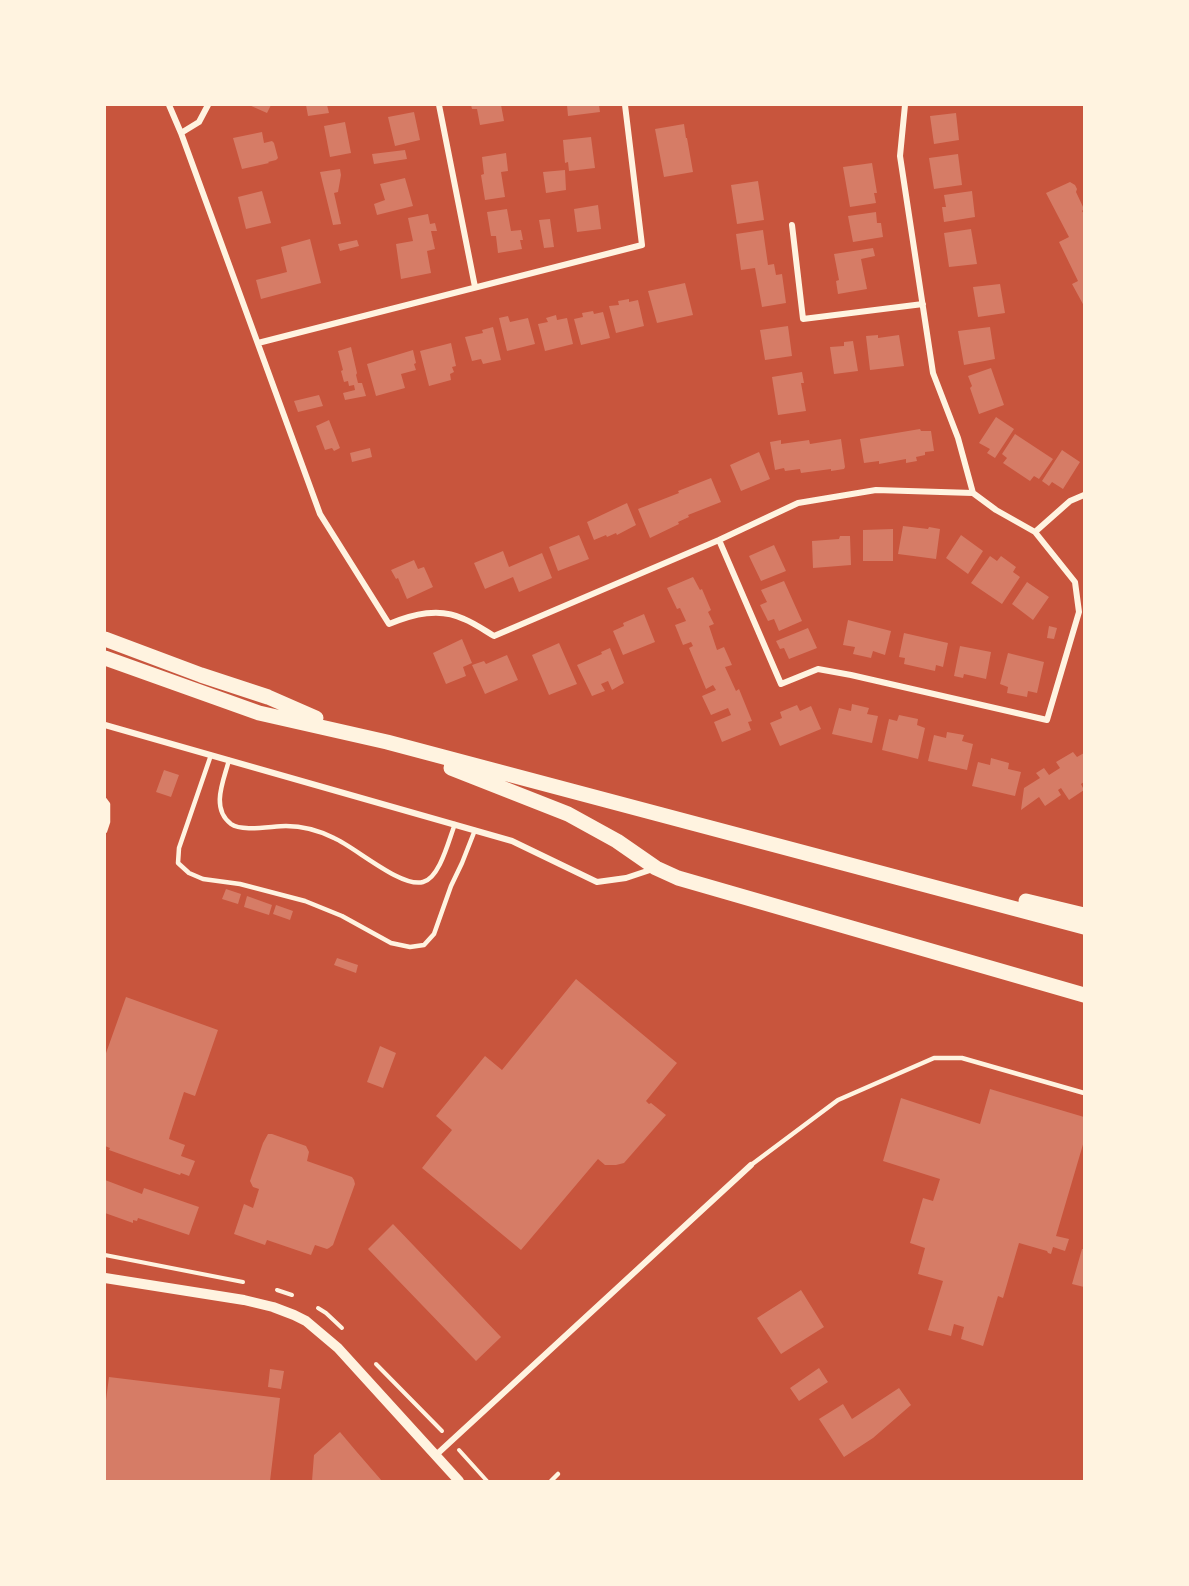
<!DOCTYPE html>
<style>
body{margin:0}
#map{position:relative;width:1189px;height:1586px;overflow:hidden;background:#c8553d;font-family:"Times New Roman",serif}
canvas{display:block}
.frame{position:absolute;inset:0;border:106px solid #fff3e0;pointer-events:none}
</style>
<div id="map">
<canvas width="1189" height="1586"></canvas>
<div class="frame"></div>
</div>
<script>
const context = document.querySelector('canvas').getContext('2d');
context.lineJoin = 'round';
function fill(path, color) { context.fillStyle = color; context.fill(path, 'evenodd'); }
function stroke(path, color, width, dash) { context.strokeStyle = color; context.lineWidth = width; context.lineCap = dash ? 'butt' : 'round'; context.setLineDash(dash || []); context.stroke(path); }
fill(new Path2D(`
 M249,105H271L267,113Z
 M306,105H327L329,113L308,116Z
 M471,105H501L504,121L480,125L477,109H472Z
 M567,105H599L600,112L568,116Z
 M414,112L420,140L395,146L388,117Z
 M956,113L959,140L934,144L930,116Z
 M345,122L351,153L330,157L324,126Z
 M684,124L686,138H687L693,172L664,177L655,129Z
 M262,132L264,143L272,141L274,143L278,158L276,160L268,162L269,163L242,169L233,138Z
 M591,137L595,168L569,171L568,162L565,163L563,140Z
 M405,150L407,159L374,164L372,154Z
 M506,153L508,171L501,172L505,197L485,200L481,175L484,174L482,157Z
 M958,154L962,185L934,189L929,158Z
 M872,163L877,193H874L876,203L850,207L843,167Z
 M340,169L341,175L338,192L334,193L341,224L333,225L320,172Z
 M565,170L566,190L546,193L543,172Z
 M405,178L413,206L377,215L374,204L385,200L380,184Z
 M758,181L764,220L737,224L731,185Z
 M1070,182L1075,185L1077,189L1076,192L1084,209L1082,211L1084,214V306L1072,284L1078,281L1059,242L1069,237L1046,193Z
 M262,191L271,223L246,229L238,197Z
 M972,191L975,217L944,222L942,207H946L944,195Z
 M598,205L601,229L577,232L574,209Z
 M507,209L511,231L521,230L523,240H520L522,249L498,253L496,236H491L487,212Z
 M876,212L877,223H881L883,237L853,242L848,216Z
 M428,214L430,224L435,223L437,231H431L435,249L427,251L431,273L401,279L396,244L413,241L408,218Z
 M550,219L554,247L544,248L539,220Z
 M971,229L977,264L949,267L944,233Z
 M763,230L768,265L774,264L776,275L782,274L786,303L762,307L755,268L741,270L736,234Z
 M310,239L321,283L261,299L256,280L287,272L281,247Z
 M357,240L359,246L340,251L338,244Z
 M873,248L875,256L861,259L867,289L838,294L836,281L839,280L834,254Z
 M685,283L693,315L657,323L648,291Z
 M1000,284L1005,313L978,317L973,287Z
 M629,299V302L638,300L644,326L616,333L609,306L619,305L618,301Z
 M593,311L594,314L603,312L610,338L581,345L574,319L583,317L582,313Z
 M556,315L557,320L567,318L573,344L545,351L538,324L548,322L546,318Z
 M508,316L510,322L528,318L535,344L507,351L499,318Z
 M788,326L792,356L765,360L760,330Z
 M493,327L501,360L483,364L481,359L472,361L465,337L483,333L482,330Z
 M990,327L995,359L964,365L958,331Z
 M878,335V338L899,335L904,366L870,370L866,336Z
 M853,341L858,371L834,374L830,347L844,346V342Z
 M451,343L456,366L452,367L454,372L450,374L451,380L429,386L420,351Z
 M351,347L357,373L356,375L358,383H362L366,396L345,400L343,393L355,390L354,385L349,386L348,381L344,382L341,371L343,370L338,351Z
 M413,350L416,363L414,364L416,370L401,374L405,388L376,396L367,364Z
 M991,368L1004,405L979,414L970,388L972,386L968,376Z
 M802,372L804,383H801L806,411L778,415L772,377Z
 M319,395L323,406L298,412L294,401Z
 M996,417L1014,429L995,458L987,453L990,449L979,443Z
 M329,420L340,448L334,451L332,448L325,450L316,426Z
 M920,429L921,431H931L934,451L925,452V455L916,457L917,461L906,463V459L879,464V461L864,463L860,439Z
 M1015,434L1053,459L1039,479L1034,476L1030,481L1003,463L1007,458L1002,454Z
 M841,439L845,467L844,469L831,471V469L801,473L800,469L785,471L784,468L775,470L770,442L781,440V444L809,440L810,444Z
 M370,448L372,457L352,462L350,453Z
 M1062,450L1080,462L1063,489L1052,482L1049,486L1042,481Z
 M759,452L770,479L741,491L730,465Z
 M711,478L721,502L688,515L689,517L678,522L679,524L650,538L638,509L679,493L678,491Z
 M627,503L636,525L617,535L616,533L607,537L606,535L594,540L587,522Z
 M903,526L928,529L929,527L940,529L936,559L898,554Z
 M893,529V561H863V530Z
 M579,535L589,559L558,571L549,547Z
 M961,535L983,551L968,574L946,558Z
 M840,536H850L851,565L813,568L812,541L839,539Z
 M774,545L786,571L761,581L749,556Z
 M503,551L509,567L542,553L552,578L519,592L513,577L485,589L474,563Z
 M990,556L997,561L1001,556L1016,567L1013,572L1020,577L1002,604L971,583Z
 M414,560L418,569L424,567L433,587L407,599L398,578L396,579L391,570Z
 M693,577L700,590L702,589L711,610L708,612L714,624L709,626L717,650L724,647L732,665L725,667L736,691L739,689L752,721L748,722L751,730L722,742L714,722L731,715L728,708L711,715L702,696L716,690L713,685L706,689L689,648L693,646L691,642L683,645L675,625L686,621L680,608L677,609L667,588Z
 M784,581L802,621L779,631L774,619L768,621L760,605L767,602L761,590Z
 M1027,582L1049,597L1033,620L1012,604Z
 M644,614L655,642L623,655L613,631L624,626L623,623Z
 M848,620L891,631L885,655L873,651L871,658L853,654L855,647L843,645Z
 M1049,626L1057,628L1054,639L1047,638Z
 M808,628L817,648L789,659L784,648L780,649L776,641Z
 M904,633L948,643L943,667L936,665L935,671L904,664L905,658L899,657Z
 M462,639L472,663L463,667L466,676L446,684L433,653Z
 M559,643L577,684L549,695L532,655Z
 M960,646L991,652L986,679L964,674L963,678L954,676Z
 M610,648L624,683L612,690L608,681L601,684L605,691L592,696L577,665L602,654L601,652Z
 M1008,653L1044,662L1037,693L1028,691L1027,697L1007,693L1008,687L1000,684Z
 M507,655L518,680L485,694L472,665L484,661L486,664Z
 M852,704L869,708L867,714L878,716L872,743L832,734L839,708L851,711Z
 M797,705L800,711L811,706L821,729L780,746L770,723L782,718L780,712Z
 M899,715L918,719L917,725L925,728L918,759L882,750L889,719L897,721Z
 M947,732L964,735L962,741L973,744L967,770L928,761L934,735L946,738Z
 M1073,752L1077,757L1084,753V782L1081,784L1084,790L1069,800L1061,788L1058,790L1061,795L1045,806L1039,797L1021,810L1024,788L1040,778L1036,773L1044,768L1049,775L1060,768L1056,762Z
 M991,758L1009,763L1008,769L1021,772L1015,796L972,786L978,762L990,765Z
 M164,770L179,775L171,797L156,792Z
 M226,889L241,894L238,904L222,899Z
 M247,896L272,905L269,915L244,907Z
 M276,905L293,911L290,920L273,914Z
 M337,958L358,965L356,973L334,965Z
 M576,979L677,1063L646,1101L649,1104L651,1103L666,1115L624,1163L616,1165H605L598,1159L521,1250L422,1168L452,1130L436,1116L445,1105L485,1056L502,1070Z
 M126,997L218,1030L195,1096L184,1092L170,1135L169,1139L185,1145L181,1156L195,1161L189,1176L181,1173L180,1175L134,1159L109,1150L110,1148L105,1146V1056Z
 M380,1046L396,1053L383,1088L367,1082Z
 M990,1089L1084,1117V1141L1056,1236L1069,1239L1065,1251L1053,1247L1051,1254L1048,1253L1047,1251L1019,1243L1003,1298L998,1296L983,1346L961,1339L964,1327L954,1324L951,1336L928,1330L943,1281L918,1274L925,1248L910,1243L923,1198L933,1201L940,1179L883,1161L901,1098L980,1124Z
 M268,1134H272L306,1146L309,1152L307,1161L352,1177L354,1180L355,1184L333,1245L329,1248L327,1249L315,1245L311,1255L267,1240L265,1245L234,1234L244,1204L253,1208L259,1189L253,1187L250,1181L263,1143Z
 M105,1180L142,1194L144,1188L199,1207L189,1235L138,1218L137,1221L133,1220V1223L105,1213Z
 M393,1224L501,1337L476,1361L368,1249Z
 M1082,1249H1084V1287L1072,1284Z
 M801,1290L824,1327L781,1354L757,1318Z
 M819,1368L828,1382L799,1401L790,1388Z
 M270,1369L284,1371L281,1389L268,1387Z
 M109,1377L280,1398L270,1481H105V1408Z
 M899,1388L911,1405L873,1438L844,1457L819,1419L843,1404L852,1419Z
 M340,1432L356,1451L382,1481H312L314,1455Z`), '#d67c66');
stroke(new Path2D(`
 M105,1255L243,1282
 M277,1290L292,1295
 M318,1308L326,1313L342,1328
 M376,1364L442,1431
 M459,1450L487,1481`), '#fff3e0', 4);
stroke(new Path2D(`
 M211,755L179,848L178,863L189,873L203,879L240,884L305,901L342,916L391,943L410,947L424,945L434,934L451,886L462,863L475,830
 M229,760C224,780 210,808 231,824C242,832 272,826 286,826C302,826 320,831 334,838C355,847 401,888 423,882C440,878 449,839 455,824
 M105,800L108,804V822L105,831
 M751,1165L838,1100L934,1058H962L1084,1093
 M551,1481L558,1474`), '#fff3e0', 4.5);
stroke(new Path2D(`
 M169,105L181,133L320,514L389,624C413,614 440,607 464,619C474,623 484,630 494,636L719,540L798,503L876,490L973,493L996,510L1035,532L1075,582L1079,612L1047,720L851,675L818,669L781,684L719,540
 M439,105L475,287
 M905,105L900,156L933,373L958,438L973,493
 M181,133L199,122L208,105
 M792,225L803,319L923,304
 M258,343L642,245L625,105
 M1035,532L1070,501L1084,495
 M105,725L512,841L597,882L626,878L653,869
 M436,1455L751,1165`), '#fff3e0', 6);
stroke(new Path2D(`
 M105,1278L244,1300L273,1307L294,1315L306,1321L338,1348L459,1481`), '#fff3e0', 10);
stroke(new Path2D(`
 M105,639L201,675L268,697L316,718
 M105,658L259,713L387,742L1084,927
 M451,768L568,814L617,841L656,868L678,878L1084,995
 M1026,901L1084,915`), '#fff3e0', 15);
</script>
